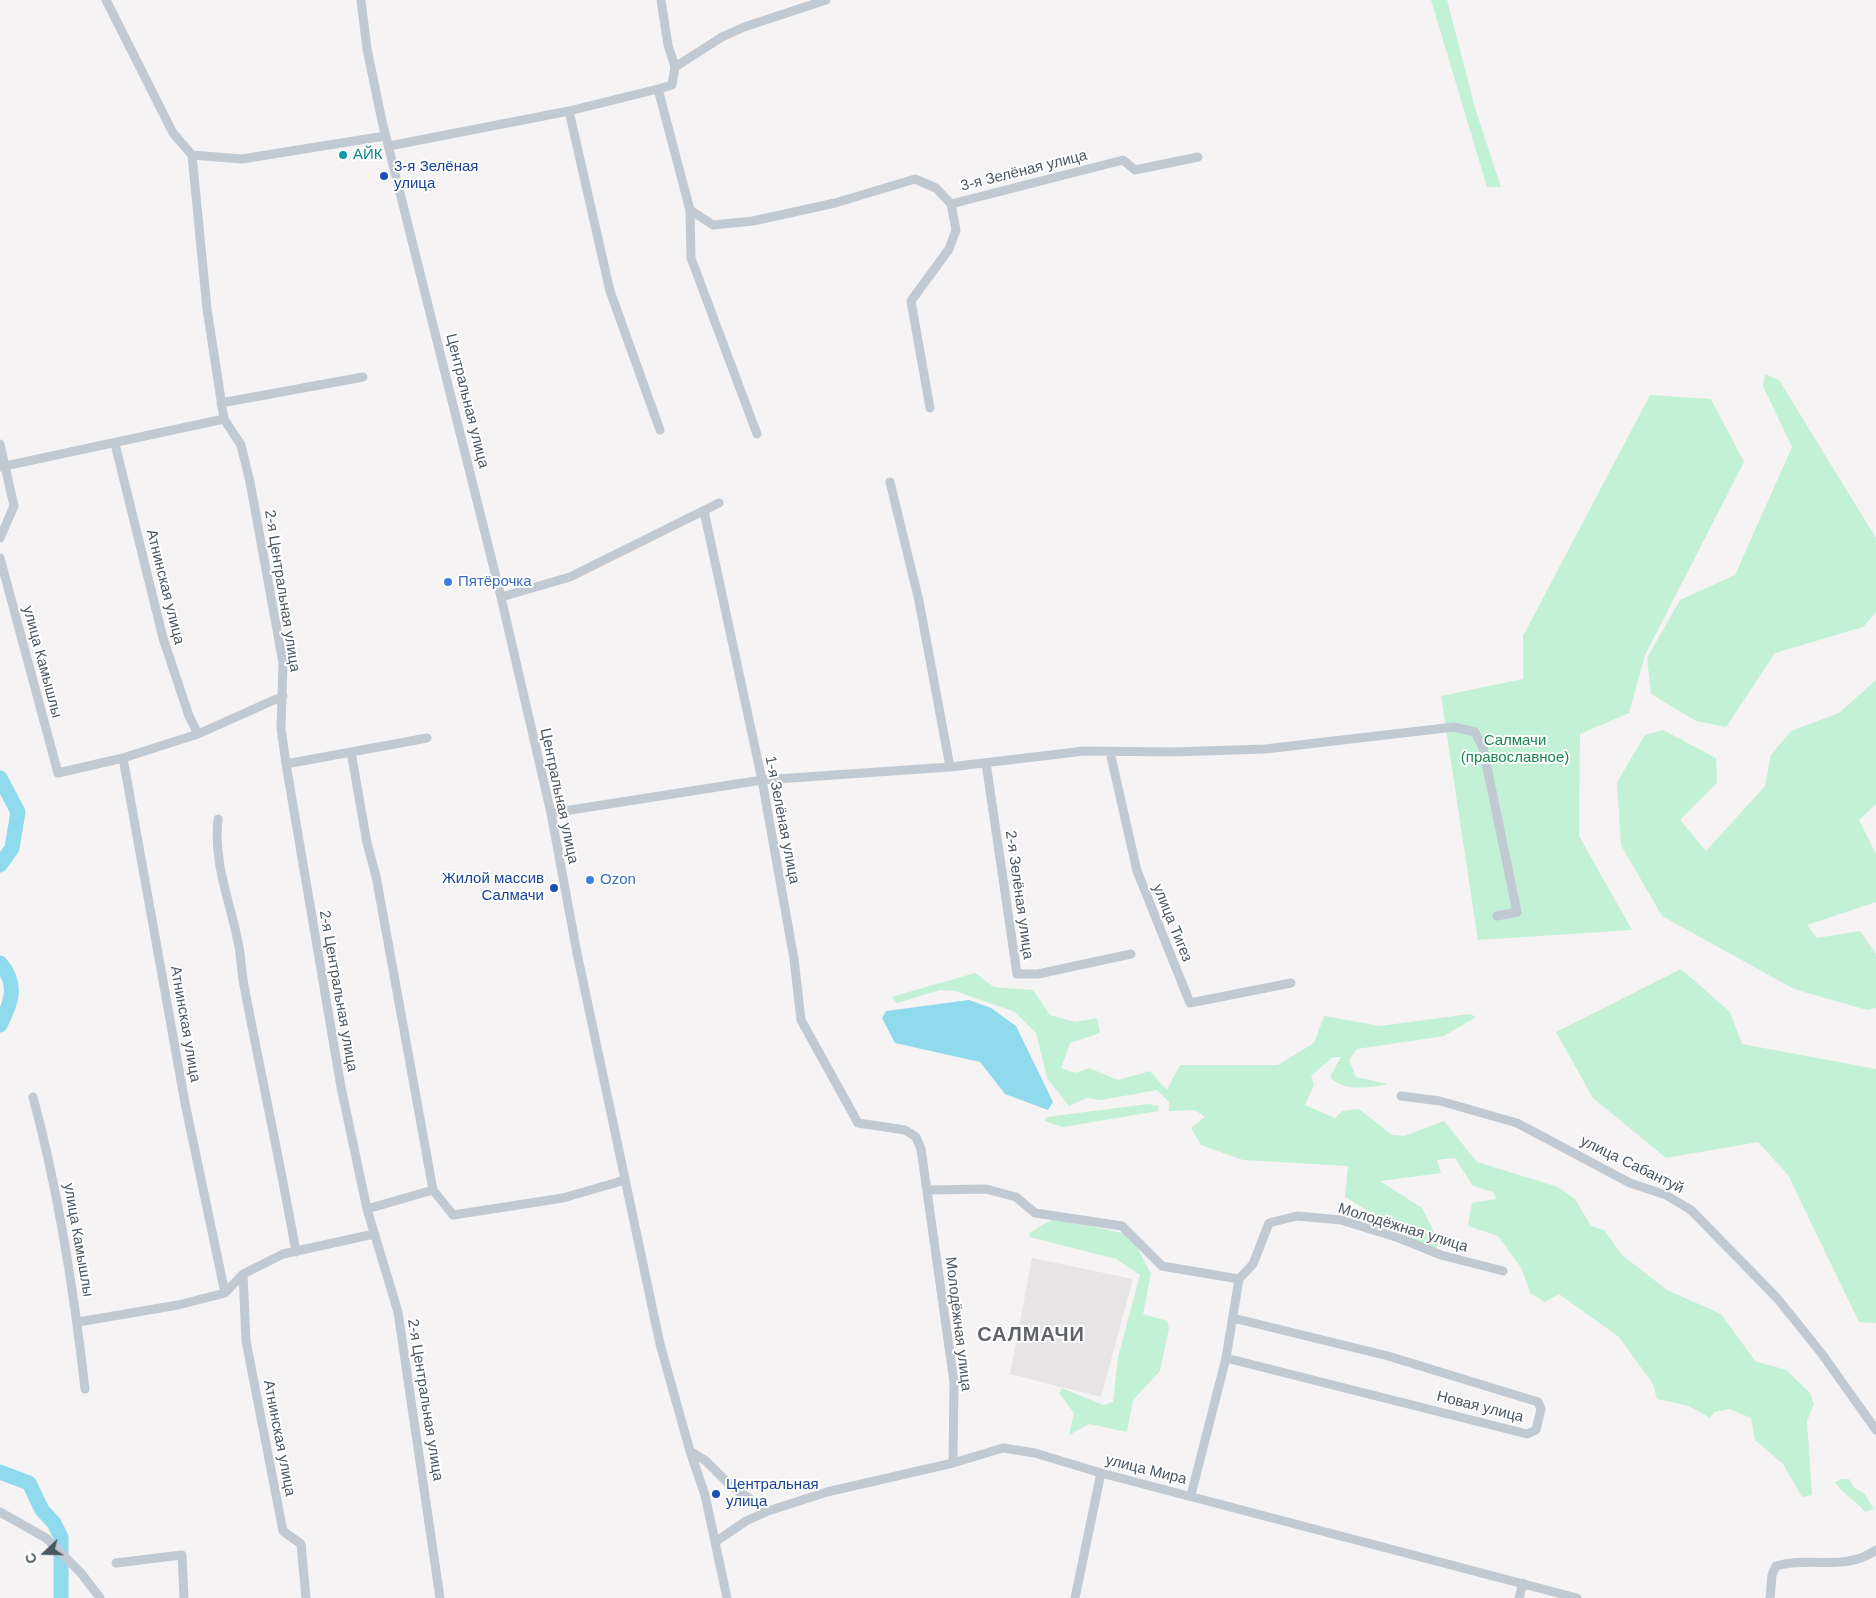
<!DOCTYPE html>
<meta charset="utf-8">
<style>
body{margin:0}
#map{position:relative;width:1876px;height:1598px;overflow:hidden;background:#f5f3f3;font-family:Helvetica,sans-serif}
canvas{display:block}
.north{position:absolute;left:20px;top:1528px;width:50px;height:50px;-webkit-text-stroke:4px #fff;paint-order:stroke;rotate:249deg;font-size:14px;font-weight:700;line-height:20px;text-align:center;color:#4a5661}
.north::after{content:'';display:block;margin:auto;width:18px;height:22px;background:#4a5661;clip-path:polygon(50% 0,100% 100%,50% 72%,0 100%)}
</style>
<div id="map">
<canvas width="1876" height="1598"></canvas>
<div class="north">С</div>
</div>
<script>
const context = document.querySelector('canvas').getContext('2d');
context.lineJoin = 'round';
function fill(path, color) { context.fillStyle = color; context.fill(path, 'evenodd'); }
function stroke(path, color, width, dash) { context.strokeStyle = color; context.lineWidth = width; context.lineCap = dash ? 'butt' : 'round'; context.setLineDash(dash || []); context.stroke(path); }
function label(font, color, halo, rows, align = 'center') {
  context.font = font + ' Helvetica,sans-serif'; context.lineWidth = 4; context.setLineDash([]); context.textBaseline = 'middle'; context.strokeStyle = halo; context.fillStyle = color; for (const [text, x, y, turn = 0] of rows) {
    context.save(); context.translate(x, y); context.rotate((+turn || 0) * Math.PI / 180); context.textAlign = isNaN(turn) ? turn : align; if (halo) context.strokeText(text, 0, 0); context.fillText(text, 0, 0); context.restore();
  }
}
fill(new Path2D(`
 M1032,1258L1133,1279L1101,1397L1010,1374Z`), '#e6e4e5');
fill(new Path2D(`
 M1431,0H1447L1475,108L1501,187H1487Z
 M1765,374L1779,380L1876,538V612L1863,627L1775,653L1726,727L1696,721L1651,694L1647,658L1680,600L1735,575L1792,447L1763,386Z
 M1650,395L1711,399L1744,462L1645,655L1629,713L1580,734L1579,836L1632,930L1478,940L1441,696L1523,679V636Z
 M1876,680V804L1859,820L1876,854V902L1807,925L1817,938L1860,931L1876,954V1008L1867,1010L1794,989L1662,916L1621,845L1617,782L1645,735L1663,730L1716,758L1717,783L1680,820L1706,851L1765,786L1771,755L1791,731L1839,713Z
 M1681,969L1730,1012L1742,1044L1876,1069V1323L1859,1322L1788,1175L1758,1142L1666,1158L1593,1098L1556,1032Z
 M975,973L994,987L1033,990L1050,1015L1076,1022L1097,1018L1100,1033L1070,1043L1061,1068L1075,1073L1089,1068L1118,1080L1150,1071L1167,1090L1180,1065H1278L1314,1043L1324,1016L1380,1026L1470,1014L1476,1017L1444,1036L1357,1049L1349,1060L1356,1077L1388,1084C1371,1088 1343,1092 1330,1077L1341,1057H1333L1311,1076L1314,1085L1305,1105L1335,1118L1342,1111L1359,1109L1392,1135L1404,1136L1444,1121L1477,1162L1558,1187L1575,1199L1591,1226L1604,1230L1622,1255L1667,1290L1721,1314L1755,1361L1786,1370L1810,1393L1814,1404L1807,1421L1812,1495L1802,1497L1783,1464L1755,1440L1751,1418L1730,1409L1714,1412L1710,1418L1689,1406L1657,1399L1653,1384L1619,1337L1559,1294L1545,1302L1530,1293L1522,1269L1498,1236L1468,1226L1472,1203L1496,1199L1493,1192L1473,1186L1455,1158L1437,1160L1441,1173L1380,1181L1422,1208L1440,1244L1431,1252L1422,1251L1400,1230L1345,1197L1348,1166L1243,1160L1201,1145L1191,1128L1205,1117L1195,1110L1169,1111V1102L1157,1090L1101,1100L1087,1098L1069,1106L1047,1078L1036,1033L1015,1012L955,991L940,990L897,1003L891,997Z
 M1148,1104L1159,1106L1158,1111L1063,1127L1044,1121L1047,1117Z
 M1055,1218L1131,1235L1151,1274L1143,1314L1167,1321L1169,1328L1160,1371L1133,1400L1127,1432L1089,1424L1069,1435L1074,1413L1059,1393L1062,1388L1103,1405L1113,1402L1118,1357L1140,1275L1116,1259L1030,1237L1029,1233Z
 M1842,1479H1849L1854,1488L1864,1493L1874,1509L1865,1512C1856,1500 1843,1495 1835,1482Z`), '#c3f1d5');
fill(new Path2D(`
 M969,1000L991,1008L1016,1026L1053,1102L1048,1110L1005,1094L980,1062L895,1043L882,1018L886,1011Z`), '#90daee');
stroke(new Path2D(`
 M0,778L18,812L12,848L0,865
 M0,963C18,984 12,1002 0,1025
 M0,1472L29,1483L42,1510L54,1523L61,1537V1598`), '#90daee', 15);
stroke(new Path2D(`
 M106,0L173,133L192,155L207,309L224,419L241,445L250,482L283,663L281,728L286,764L341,1087L367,1209L398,1312L440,1598
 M361,0L367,49L382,121L501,597L551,813L577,953L660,1344L690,1451L705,1495L727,1598
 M661,0L668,45L675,67L722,37L744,27L826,0
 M658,89L690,210L691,258L757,434
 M569,111L610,291L660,430
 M389,146L569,111L658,89L672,85L675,67
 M192,155L242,159L385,136
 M690,210L713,225L753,221L835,203L915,179L936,188L951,204L1123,160L1135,170L1198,157
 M221,403L363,377
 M930,408L911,301L949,249L956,230L951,204
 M0,444L14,506L0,538
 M115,444L163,638L189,716L198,734
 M0,467L224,419
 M890,482L919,601L950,767
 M704,511L762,780L794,959L801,1020L858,1123L905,1130L916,1137L921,1149L954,1382L953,1463
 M0,558L58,773L123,758L198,734L283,696
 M501,597L570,577L719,503
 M351,752L367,843L376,876L433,1190L453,1215L563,1198L625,1180
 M1110,752L1137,871L1190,1003L1291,983
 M123,758L185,1103L225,1293
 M986,763L1017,974H1038L1131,954
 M286,764L427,738
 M551,813L762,780L950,767L1084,751L1172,752L1265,749L1454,727L1475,732L1483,748L1517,912L1497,916
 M218,819C213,862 230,901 238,942C241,954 241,967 243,980C260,1070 280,1161 296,1252
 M1401,1096L1440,1101L1517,1123L1630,1183L1666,1195L1691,1210L1777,1298L1822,1354L1876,1430
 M33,1097C59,1193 74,1291 85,1389
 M927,1190L986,1189L1016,1197L1035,1213L1122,1226L1162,1266L1239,1279L1226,1358L1191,1495
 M367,1209L433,1190
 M243,1274L246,1341L283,1531L301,1544L306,1598
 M1239,1279L1253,1264L1269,1223L1297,1216L1341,1220L1399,1238L1441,1255L1503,1271
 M78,1322L178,1305L225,1293L243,1274L283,1254L374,1234
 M1226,1358L1527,1434L1536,1430L1541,1409L1538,1402L1388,1356L1233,1318
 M690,1451L706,1461L731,1486L768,1511
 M0,1512L46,1538L81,1573L100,1598
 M715,1542L746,1521L768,1511L827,1492L953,1463L1003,1448L1035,1453L1101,1473L1577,1598
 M116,1563L182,1555L184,1598
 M1075,1598L1101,1473
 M1519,1598L1523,1583
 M1770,1598L1772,1575L1776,1566C1810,1556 1846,1572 1876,1550`), '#c1cad2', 9);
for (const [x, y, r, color] of [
 [343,155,5,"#0f9aa8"],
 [384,176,5,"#1a4fb4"],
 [448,582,5,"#3f7fe0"],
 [590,880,5,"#3f7fe0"],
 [554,888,5,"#1a4fb4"],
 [716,1494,5,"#1a4fb4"]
]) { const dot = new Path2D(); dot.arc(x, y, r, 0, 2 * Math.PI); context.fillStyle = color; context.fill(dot); stroke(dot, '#fff', 2); }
label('15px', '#0d838f', '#fff', [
 ["АЙК",353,155]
], 'left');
label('15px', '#164399', '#fff', [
 ["3-я Зелёная",394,167],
 ["улица",394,184],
 ["Жилой массив",544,879,"right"],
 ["Салмачи",544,896,"right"],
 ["Центральная",726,1485],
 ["улица",726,1502]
], 'left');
label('15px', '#4a5661', '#fff', [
 ["3-я Зелёная улица",1024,171,-14],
 ["Центральная улица",467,401,76],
 ["Атнинская улица",165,587,76],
 ["2-я Центральная улица",282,591,81],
 ["улица Камышлы",42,662,75],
 ["Центральная улица",559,796,78],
 ["1-я Зелёная улица",782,820,79],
 ["2-я Зелёная улица",1019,895,82],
 ["улица Тигез",1172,923,68],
 ["2-я Центральная улица",338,991,80],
 ["Атнинская улица",185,1024,80],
 ["улица Сабантуй",1632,1165,26],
 ["Молодёжная улица",1403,1228,17],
 ["улица Камышлы",78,1240,80],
 ["Молодёжная улица",958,1324,83],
 ["2-я Центральная улица",425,1400,81],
 ["Новая улица",1480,1407,14],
 ["Атнинская улица",279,1438,79],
 ["улица Мира",1146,1470,14]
]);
label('15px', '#366cbe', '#fff', [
 ["Пятёрочка",458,582],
 ["Ozon",600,880]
], 'left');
label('15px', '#17864f', '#fff', [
 ["Салмачи",1515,741],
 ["(православное)",1515,758]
]);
context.letterSpacing = '1px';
label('bold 20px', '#5f6368', '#fff', [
 ["САЛМАЧИ",1031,1335]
]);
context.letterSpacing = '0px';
</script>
